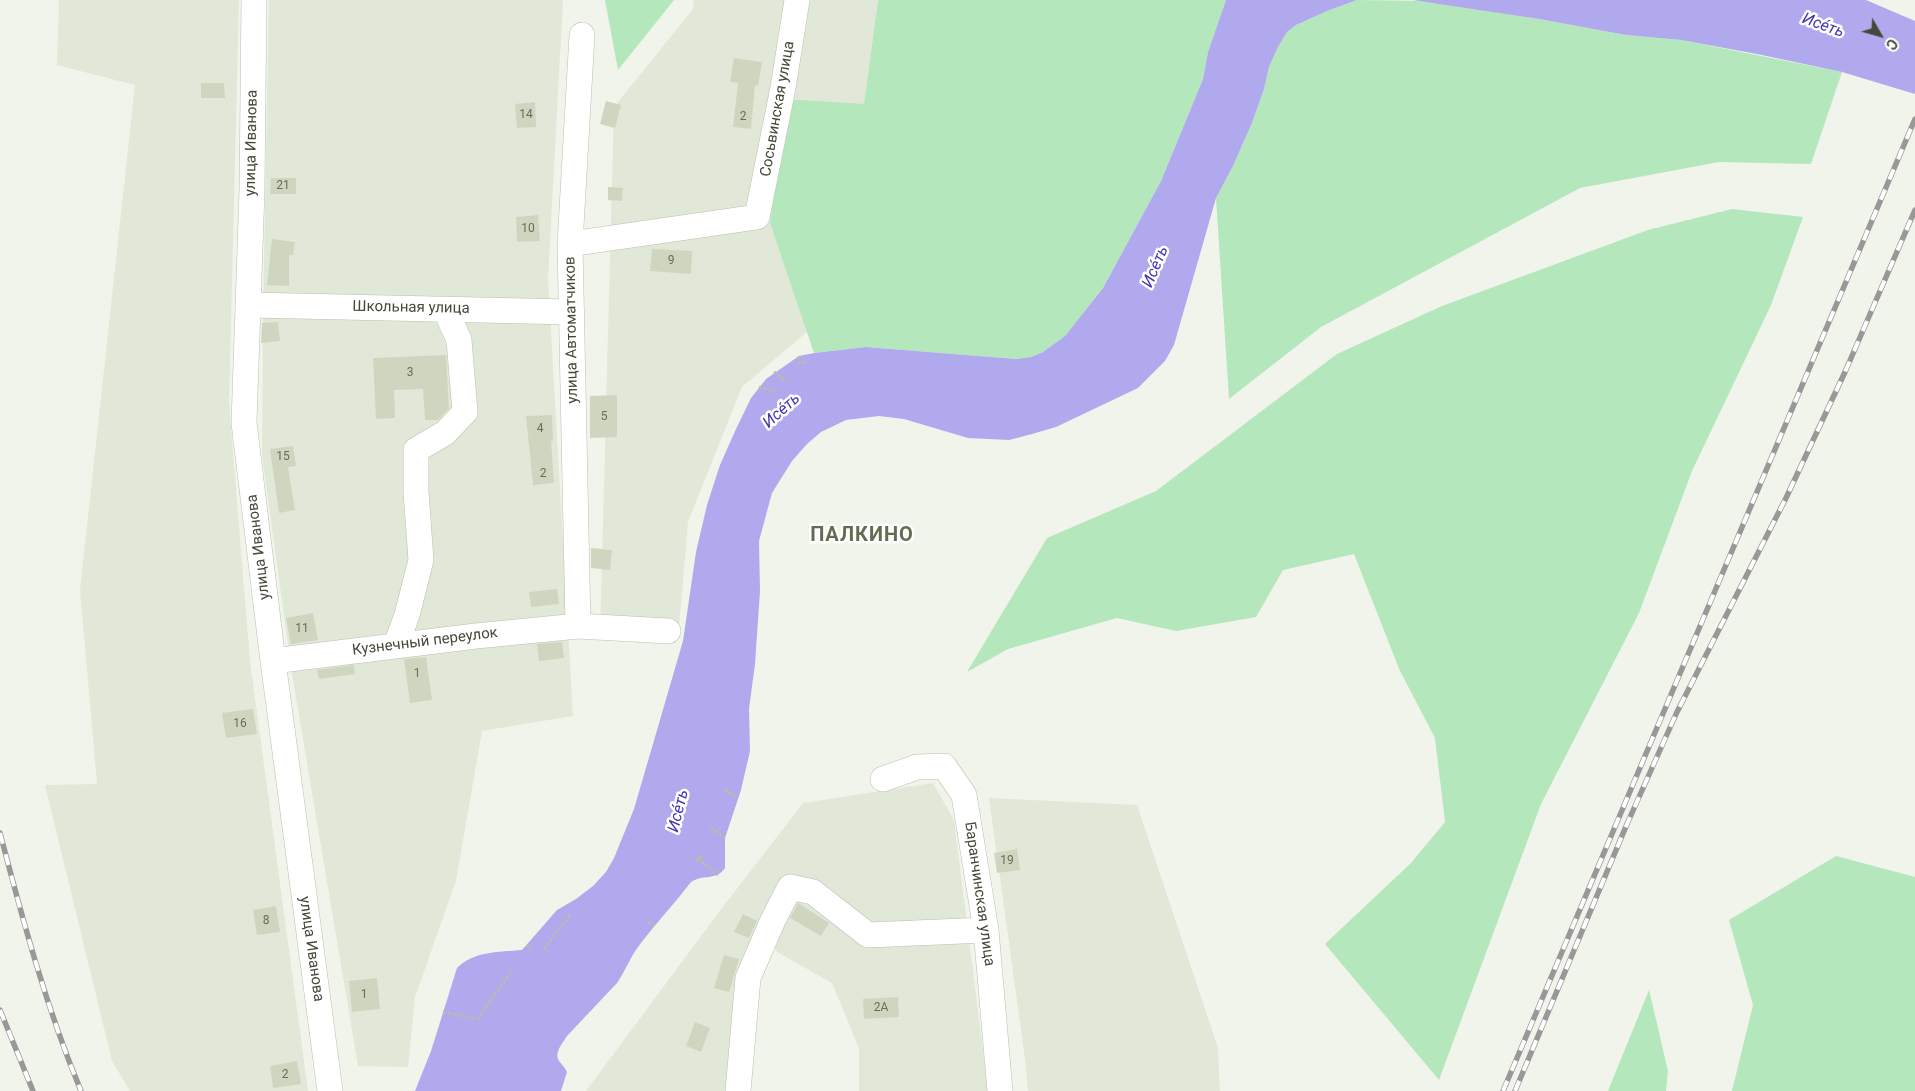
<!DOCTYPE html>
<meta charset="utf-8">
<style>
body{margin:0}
#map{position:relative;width:1915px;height:1091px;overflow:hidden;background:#f0f4ea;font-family:Roboto,sans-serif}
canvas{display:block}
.north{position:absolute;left:1855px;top:10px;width:50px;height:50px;-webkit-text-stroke:4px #fff;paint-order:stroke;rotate:128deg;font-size:14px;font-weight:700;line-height:20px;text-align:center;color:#434838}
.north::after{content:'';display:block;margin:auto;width:18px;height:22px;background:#434838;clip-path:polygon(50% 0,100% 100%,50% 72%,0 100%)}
</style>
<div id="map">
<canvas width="1915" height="1091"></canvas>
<div class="north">С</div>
</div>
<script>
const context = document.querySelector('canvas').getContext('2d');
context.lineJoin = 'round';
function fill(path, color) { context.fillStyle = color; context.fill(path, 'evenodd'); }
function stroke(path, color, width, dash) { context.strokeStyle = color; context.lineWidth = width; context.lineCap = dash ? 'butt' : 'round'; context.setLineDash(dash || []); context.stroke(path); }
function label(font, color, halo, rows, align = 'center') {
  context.font = font + ' Roboto,sans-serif'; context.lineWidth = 5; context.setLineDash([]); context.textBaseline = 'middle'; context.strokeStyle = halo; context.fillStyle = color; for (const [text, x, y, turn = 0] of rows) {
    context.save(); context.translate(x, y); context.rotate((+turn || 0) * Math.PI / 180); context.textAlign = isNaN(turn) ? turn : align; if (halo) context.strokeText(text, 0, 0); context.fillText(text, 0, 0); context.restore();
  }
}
fill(new Path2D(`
 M59,0H239L229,403L250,661L308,1091H130L112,1061L45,785L97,784L80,590L135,85L57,65Z
 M269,0H563L548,279L573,716L482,731L456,881L415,997L408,1067L358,1066L292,674L262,455L263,313Z
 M694,0H878L864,105L785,99L770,223L808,331L742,387L688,522L678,639L600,635L614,107L693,9Z
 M933,783L954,820L988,1091H859V1048L832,983L777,952L760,918L736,994L727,1091H586L719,912L803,803Z
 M989,798L1137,805L1218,1048L1220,1091H1028L1025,1059Z`), '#e2e8d8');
fill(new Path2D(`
 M605,0H674L618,70Z
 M878,0H1226L1208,52L1203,79L1161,181L1103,288L1065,336L1043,352L1031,357L1016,359L866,347L814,353L770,223L785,99L864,104Z
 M1357,0L1426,1L1539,19L1626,35L1681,40L1842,72L1811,164L1719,162L1580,188L1321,327L1229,399L1216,198L1233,166L1252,123L1264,89L1269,67L1278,47L1287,32L1296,25L1327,11Z
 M1732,209L1803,217L1771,305L1692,471L1639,613L1541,804L1439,1080L1325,944L1411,863L1445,822L1435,738L1400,671L1354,554L1283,570L1256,617L1176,631L1117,618L1008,649L967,672L1047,538L1156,491L1337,354L1442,306L1648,230Z
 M1836,856L1915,877V1091H1732L1753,1005L1729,920Z
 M1649,990L1668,1071L1666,1091H1608Z`), '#b4e7bc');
fill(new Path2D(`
 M1226,0H1357L1327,11L1296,25L1287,32L1278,47L1269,67L1264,89L1252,123L1233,166L1216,198L1174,345L1165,361L1138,388L1056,427L1032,434L1009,440L968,438L904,419L879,416L846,420L821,432L807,444L792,461L772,493L759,541L760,591L755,664L749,709L750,751L741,790L725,838V868C716,881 703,874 691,882C675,903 657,922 641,943C631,955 626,970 617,983L567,1036C562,1044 553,1054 560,1062C563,1066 565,1068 567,1072L561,1091H415L431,1051L457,968C474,951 499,952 522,950L557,910L576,899L593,886L606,872L614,858L634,809L683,641L696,552L707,505L720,465L736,429L751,398L766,379L799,356L814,353L866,347L1016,359L1031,357L1043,352L1065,336L1103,288L1161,181L1203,79L1208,52Z
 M1413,0H1866L1915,21V94L1842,72L1757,54L1681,40L1626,35L1539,19Z`), '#b0a9ee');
fill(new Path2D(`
 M734,58L762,62L758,86L755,85L751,129L733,127L738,83L730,82Z
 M201,83H224L225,98H201Z
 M606,101L621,105L615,128L600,124Z
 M535,102L536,127L517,128L515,104Z
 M271,178H296V194H270Z
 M608,187L623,188L622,201L608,200Z
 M538,215L540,241L517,242L516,217Z
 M272,239L295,242L293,255H289V286L267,285Z
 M652,249L692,251L691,274L650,271Z
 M278,322L280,341L261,343L262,323Z
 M446,355L449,408L438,420H425L423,389L394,390L395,418L376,419L373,358Z
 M617,395V437L590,438V396Z
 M552,415L553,441H551L554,483L533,485L526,416Z
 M293,446L296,466L288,467L295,510L279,513L270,449Z
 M591,548L612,550L610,570L591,568Z
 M557,589L559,604L531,607L529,592Z
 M313,613L318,640L291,644L286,618Z
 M562,642L564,658L539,661L537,644Z
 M426,657L432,700L410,703L404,659Z
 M354,665L355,674L319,679L317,670Z
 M253,709L257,734L226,738L222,713Z
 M1017,849L1020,870L997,873L994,853Z
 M798,903L829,923L821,936L790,918Z
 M276,906L280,932L257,935L253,910Z
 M743,914L757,921L749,938L734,932Z
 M724,955L739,959L729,992L714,988Z
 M377,978L380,1009L352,1012L349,981Z
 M898,997L899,1017L864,1019L863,999Z
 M695,1022L710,1028L701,1052L686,1046Z
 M297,1061L301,1084L273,1088L270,1066Z`), '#cfd6c0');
const minor = new Path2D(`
 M254,0L252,190L244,423L273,661L330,1091
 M570,244L757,217L783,88L797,0
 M250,305L572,312
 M578,626L570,244L582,35
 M396,645L407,615L421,560L416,492V450L445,433L465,412L459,340L445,309
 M273,661L476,636L578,626L668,631
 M883,779L917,767L944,766L964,795L986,930L1000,1091
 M738,1091L748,978L773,920L790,887L813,892L868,935L986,930`);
stroke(minor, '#b9c0ad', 26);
stroke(new Path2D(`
 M799,356L800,363H806
 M774,372L787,382
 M759,387L777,392
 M725,790L738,798
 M711,828L725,838
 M698,858L718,875
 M696,861L701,855
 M648,922L655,926
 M527,945L532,949
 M544,949L570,915
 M443,1012L478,1019L511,971`), '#b5c19e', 3, [2.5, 2.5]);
stroke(minor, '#fff', 25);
const rail = new Path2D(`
 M0,833C23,921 46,1007 81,1091
 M0,1010L33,1091
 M1503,1091L1915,119
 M1515,1091L1627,824L1677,712L1786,498L1845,372L1915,210`);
stroke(rail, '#989898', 5.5);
stroke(rail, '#fff', 4, [11]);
label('12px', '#666c5a', null, [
 ["14",526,115],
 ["2",743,117],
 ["21",283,186],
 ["10",528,229],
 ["9",671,261],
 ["3",410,373],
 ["5",604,417],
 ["4",540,429],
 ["15",283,457],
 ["2",543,474],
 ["11",302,629],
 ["1",417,674],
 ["16",240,724],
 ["19",1007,861],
 ["8",266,921],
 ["1",364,995],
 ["2А",881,1008],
 ["2",285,1075]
]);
label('15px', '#434838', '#fff', [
 ["Сосьвинская улица",778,109,-80],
 ["улица Иванова",252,143,-89],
 ["Школьная улица",411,308,1],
 ["улица Автоматчиков",572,330,-91],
 ["улица Иванова",259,547,-97],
 ["Кузнечный переулок",425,642,-7],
 ["Баранчинская улица",979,894,82],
 ["улица Иванова",311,949,82]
]);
label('italic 16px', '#4334b2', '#fff', [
 ["Исе́ть",1823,26,20],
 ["Исе́ть",1156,267,-67],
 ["Исе́ть",782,411,-42],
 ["Исе́ть",679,811,-76]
]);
context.letterSpacing = '1px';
label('bold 20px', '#636b50', '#fff', [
 ["ПАЛКИНО",862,536]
]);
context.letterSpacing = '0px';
</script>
